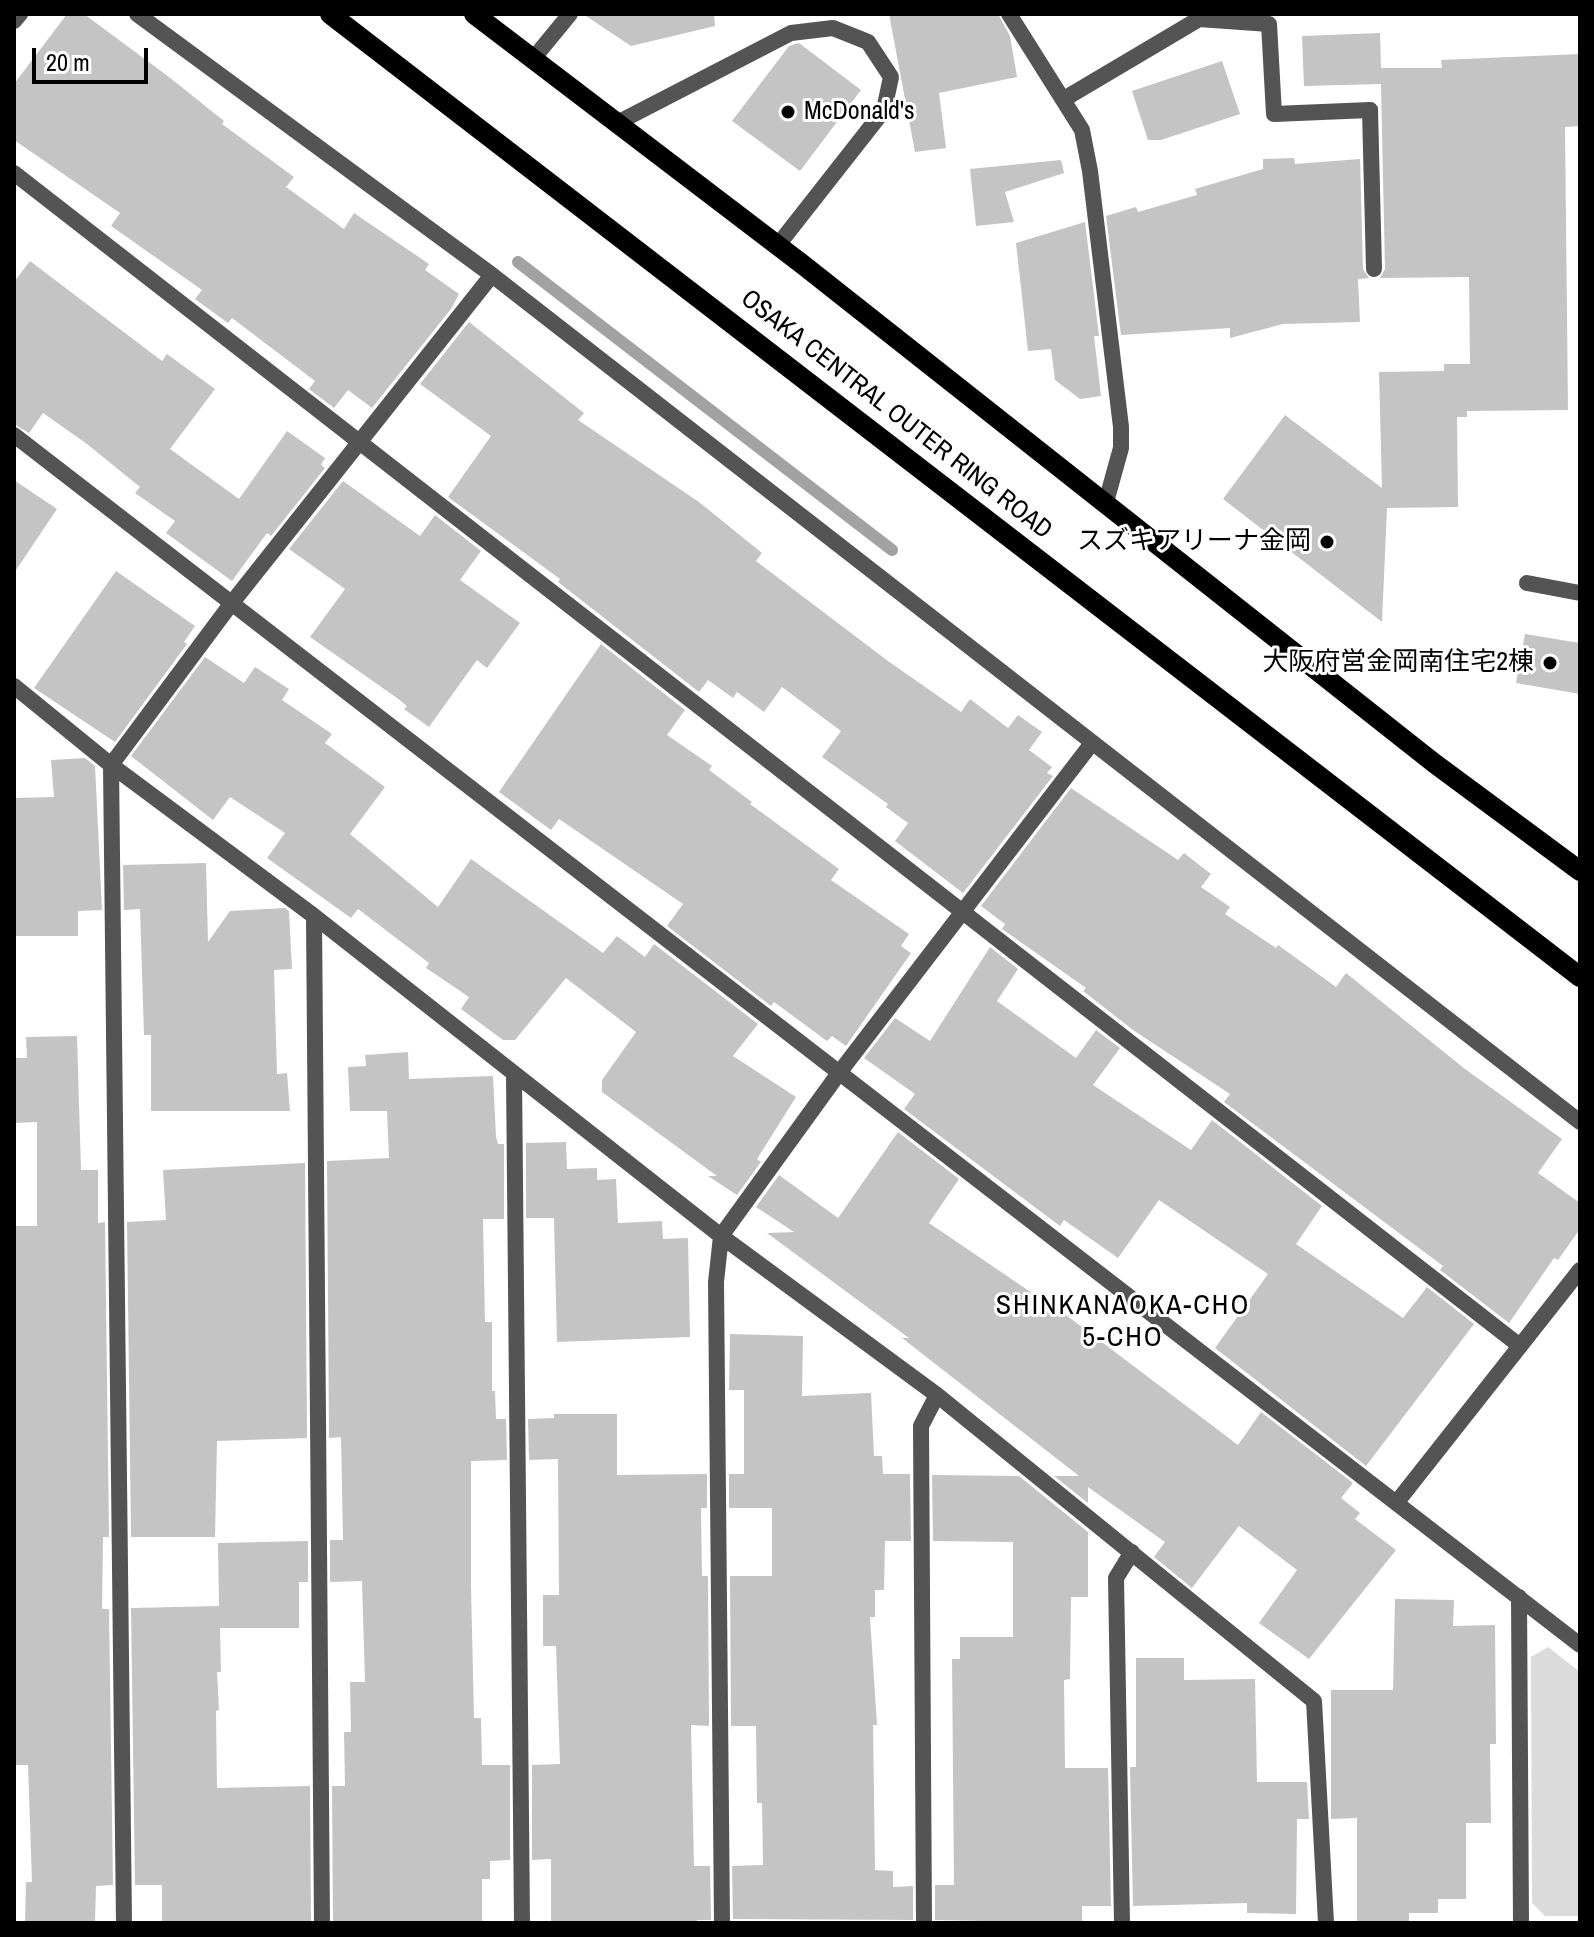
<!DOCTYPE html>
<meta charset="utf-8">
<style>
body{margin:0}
#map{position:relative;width:1594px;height:1937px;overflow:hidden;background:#fff;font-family:"Archivo Narrow",sans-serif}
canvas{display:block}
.frame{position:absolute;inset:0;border:16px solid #000;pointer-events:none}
.scale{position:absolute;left:32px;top:48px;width:116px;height:36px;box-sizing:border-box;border:4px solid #000;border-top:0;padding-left:10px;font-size:24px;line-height:28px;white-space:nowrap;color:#000;-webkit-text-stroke:6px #fff;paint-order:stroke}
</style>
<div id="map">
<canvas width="1594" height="1937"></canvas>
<div class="frame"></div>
<div class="scale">20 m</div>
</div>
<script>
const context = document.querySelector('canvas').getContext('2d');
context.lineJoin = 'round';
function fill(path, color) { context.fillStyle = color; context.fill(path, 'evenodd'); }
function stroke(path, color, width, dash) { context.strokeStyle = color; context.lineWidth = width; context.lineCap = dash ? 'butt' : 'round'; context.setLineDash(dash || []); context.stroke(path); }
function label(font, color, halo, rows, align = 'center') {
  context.font = font + ' "Archivo Narrow","Noto Sans JP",sans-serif'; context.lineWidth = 6; context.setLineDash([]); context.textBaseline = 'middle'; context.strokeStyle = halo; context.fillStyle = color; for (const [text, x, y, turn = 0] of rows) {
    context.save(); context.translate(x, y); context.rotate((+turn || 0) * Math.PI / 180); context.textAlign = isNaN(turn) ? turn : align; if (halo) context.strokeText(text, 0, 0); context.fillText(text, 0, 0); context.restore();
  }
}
fill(new Path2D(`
 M1548,1647L1580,1672V1916H1545L1532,1903L1531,1657Z`), '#dbdbdb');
stroke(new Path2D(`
 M518,262L892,550`), '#a2a2a2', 12);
fill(new Path2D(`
 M67,14H84L169,77L224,121L222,124L294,177L286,187L344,229L354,213L429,264L425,270L459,294L451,309L372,408L348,390L334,408L322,399L309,389L315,381L232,318L228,323L195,299L202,290L111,226L120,213L14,140V84Z
 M583,14H714L715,26L631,46Z
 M889,14H998L1010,36L1017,77L939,93L946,148L915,152Z
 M1380,33L1381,68H1442L1441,60L1580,54V126L1565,127L1568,410L1467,411V417H1457L1458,507L1387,508L1382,622L1223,499L1285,415L1382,488L1379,372L1444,371V364H1470L1469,277L1380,278L1385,269L1381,84L1304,86L1302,36Z
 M799,43L861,90L800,171L732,121L789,46Z
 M1222,61L1240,114L1161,140H1148L1132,91Z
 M1294,158L1295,164L1360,159L1363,269L1369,278L1358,279L1360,322L1283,324L1230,338V328L1121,335L1106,216L1136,207L1138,212L1197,195L1195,189L1263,169V159Z
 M1061,160L1064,173L1005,192L1014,222L976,226L970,169Z
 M1085,222L1099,336H1094L1101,396L1080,399L1055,380L1051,349L1028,351L1016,243Z
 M30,261L162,361L167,354L215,389L170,449L239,499L287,431L325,458L321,465L325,468L271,536L267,533L232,581L166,533L175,521L135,493L140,487L87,444L43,413L29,433L14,424V282Z
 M469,322L584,413L578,420L699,502L762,553L756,561L888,661L961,712L970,699L1008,728L1018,715L1042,732L1029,750L1052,767L1047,773L1053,776L963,893L895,841L908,823L886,807L888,804L822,757L841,731L782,687L764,712L737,692L733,698L708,680L699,692L558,582L560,579L448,497L491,436L420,384Z
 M14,480L57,509L14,573Z
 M343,481L420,536L435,515L481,551L460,580L520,623L487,668L477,660L429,727L404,709L407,706L397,698L310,637L345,589L289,549Z
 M116,571L195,626L184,642L187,644L115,742L34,688Z
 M1525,634L1580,643V694L1516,683Z
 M601,644L685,710L667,735L712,766L709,770L752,802L750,804L839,869L831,880L909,934L901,946L911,953L846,1046L832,1036L827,1041L774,1002L771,1006L667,926L683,904L559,819L551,830L499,792Z
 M205,657L244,683L255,667L289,689L282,700L332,734L325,743L385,787L350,834L438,907L471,859L603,953L617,936L645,957L654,944L758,1024L733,1056L796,1097L757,1159L761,1162L737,1195L708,1176H717L602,1092V1080L636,1032L566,978L515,1040H503L461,1009L469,997L426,968L429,963L358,909L351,918L267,858L285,833L230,797L213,820L131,756Z
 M85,758L95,766L102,910L78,911V936H14V798L54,797L51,760Z
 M1071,788L1178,860L1184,853L1211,874L1201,887L1230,907L1225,914L1276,948L1278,945L1336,987L1346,973L1465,1069L1562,1139L1538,1173L1580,1203V1229L1558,1260L1554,1258L1509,1323L1440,1270L1443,1266L1224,1102L1230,1094L1133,1030L1083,991L1086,988L1002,929L1005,924L981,906Z
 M206,863L208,942L230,911L285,908L289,911L292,969L274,970L277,1074L287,1073L290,1111H151V1035H144L140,909L124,910L123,865Z
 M990,947L1018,969L997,1001L1076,1058L1096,1030L1120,1048L1093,1085L1191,1150L1212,1120L1322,1206L1296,1244L1403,1318L1427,1287L1474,1324L1366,1466L1215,1348L1268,1274L1159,1200L1118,1258L1064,1220L1060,1226L904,1109L915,1094L864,1058L895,1018L930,1041Z
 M77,1036L81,1170H98V1223L105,1222L109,1537H103L102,1609H109L113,1885L96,1886L95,1922L25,1921L26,1882H32L28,1765H14V1226H37V1122L14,1123V1058H27L26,1037Z
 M408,1052L409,1079L493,1076L496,1137L498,1144H504V1219H483L485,1322H492V1391H495L496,1419H506L507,1460L471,1461V1586L474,1718H481L482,1765H510V1860L490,1861V1879H482V1923H333L332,1786H345L344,1732H351L350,1682H365L362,1581L330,1582V1540H343L341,1437L329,1438L327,1161L389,1158L387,1111H350L348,1067L366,1066L365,1055Z
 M898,1132L959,1179L929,1223L1035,1295L1037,1293L1238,1445L1261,1412L1353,1483L1341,1498L1360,1513L1355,1519L1396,1550L1309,1659L1259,1623L1297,1570L1239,1526L1192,1588L1154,1557L1165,1542L1088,1487V1503L1054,1476H1079L902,1338H909L767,1233L794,1232L756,1207L779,1175L838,1218Z
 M566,1142L567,1169L597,1168V1180L616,1179L618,1223L662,1221L663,1239L688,1238L690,1337L557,1342L554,1218H526V1143Z
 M305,1163L307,1438L217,1441L215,1537H131L127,1222L166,1220L163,1170Z
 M730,1334L803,1336L802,1396L871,1393L874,1456H882L883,1474H910L911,1541H885L884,1590H875V1617H870L877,1725H873L875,1870L893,1871V1887L913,1886V1920L733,1919L732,1866L763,1865L762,1803H757L756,1726H731L730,1576H772V1508H729V1474H744V1390H729Z
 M554,1414H617V1475L707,1474V1508H701L702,1576H708L709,1726L691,1725L694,1866H710L711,1920H697V1923H551V1859L532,1860V1765L560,1764L556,1646H543V1595H559L558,1459L529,1460L528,1419L554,1418Z
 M932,1475L1019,1476L1088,1532V1597H1071L1070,1679L1064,1680L1065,1768H1108L1111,1906H1082V1923L935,1920V1885H954L952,1659H960V1637H1013V1542L933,1541Z
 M308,1541V1582H299V1628H220L221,1672H217L219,1710L216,1711L217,1788L310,1786L311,1923H162V1885H135L131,1608L219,1606L218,1543Z
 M1395,1599L1454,1600L1453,1626L1495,1625L1496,1744H1490L1491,1823H1466V1899H1438V1913H1409V1923H1357V1818L1331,1819V1690H1393Z
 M1136,1658H1184V1680L1255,1679L1257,1782H1307L1309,1819H1297L1296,1914L1247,1913V1903L1133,1906L1130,1767H1136Z`), '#c4c4c4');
stroke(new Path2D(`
 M1370,110L1374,269
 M617,123L791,33L833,28L868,42L891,77L884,110L778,245
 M1527,583L1580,593`), '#545454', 16);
stroke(new Path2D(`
 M137,14L492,275L1580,1122
 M1009,14L1082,130L1090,171L1121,427V448L1106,502
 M14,21L20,14
 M533,59L570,14
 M1064,99L1199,19L1269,24L1274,114L1370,110
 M14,173L1520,1346
 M14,435L1580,1645
 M14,686L111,765L314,916L721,1236L937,1395L1314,1701L1326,1923
 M314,916L322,1923
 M514,1075L522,1923
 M1397,1502L1580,1270
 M1519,1597L1521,1923
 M124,1923L111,765L231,604L492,275
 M722,1923L716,1282L721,1236L839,1073L1092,743
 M924,1923L921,1426L937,1395
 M1122,1923L1116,1578L1132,1552`), '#545454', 16);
stroke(new Path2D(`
 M330,14L1580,977
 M474,14L802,264L1434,763L1580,871`), '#000', 20);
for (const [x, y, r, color] of [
 [788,112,8,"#000"],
 [1327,542,8,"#000"],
 [1550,663,8,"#000"]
]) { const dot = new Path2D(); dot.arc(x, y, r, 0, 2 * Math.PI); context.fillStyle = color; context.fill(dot); stroke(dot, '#fff', 3); }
label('26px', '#000', '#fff', [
 ["McDonald's",804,112,"left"],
 ["スズキアリーナ金岡",1311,542],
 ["大阪府営金岡南住宅2棟",1534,663]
], 'right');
label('26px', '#000', '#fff', [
 ["OSAKA CENTRAL OUTER RING ROAD",896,415,38]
]);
context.letterSpacing = '2px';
label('28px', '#000', '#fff', [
 ["SHINKANAOKA-CHO",1123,1306],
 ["5-CHO",1123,1338]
]);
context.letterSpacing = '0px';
</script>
